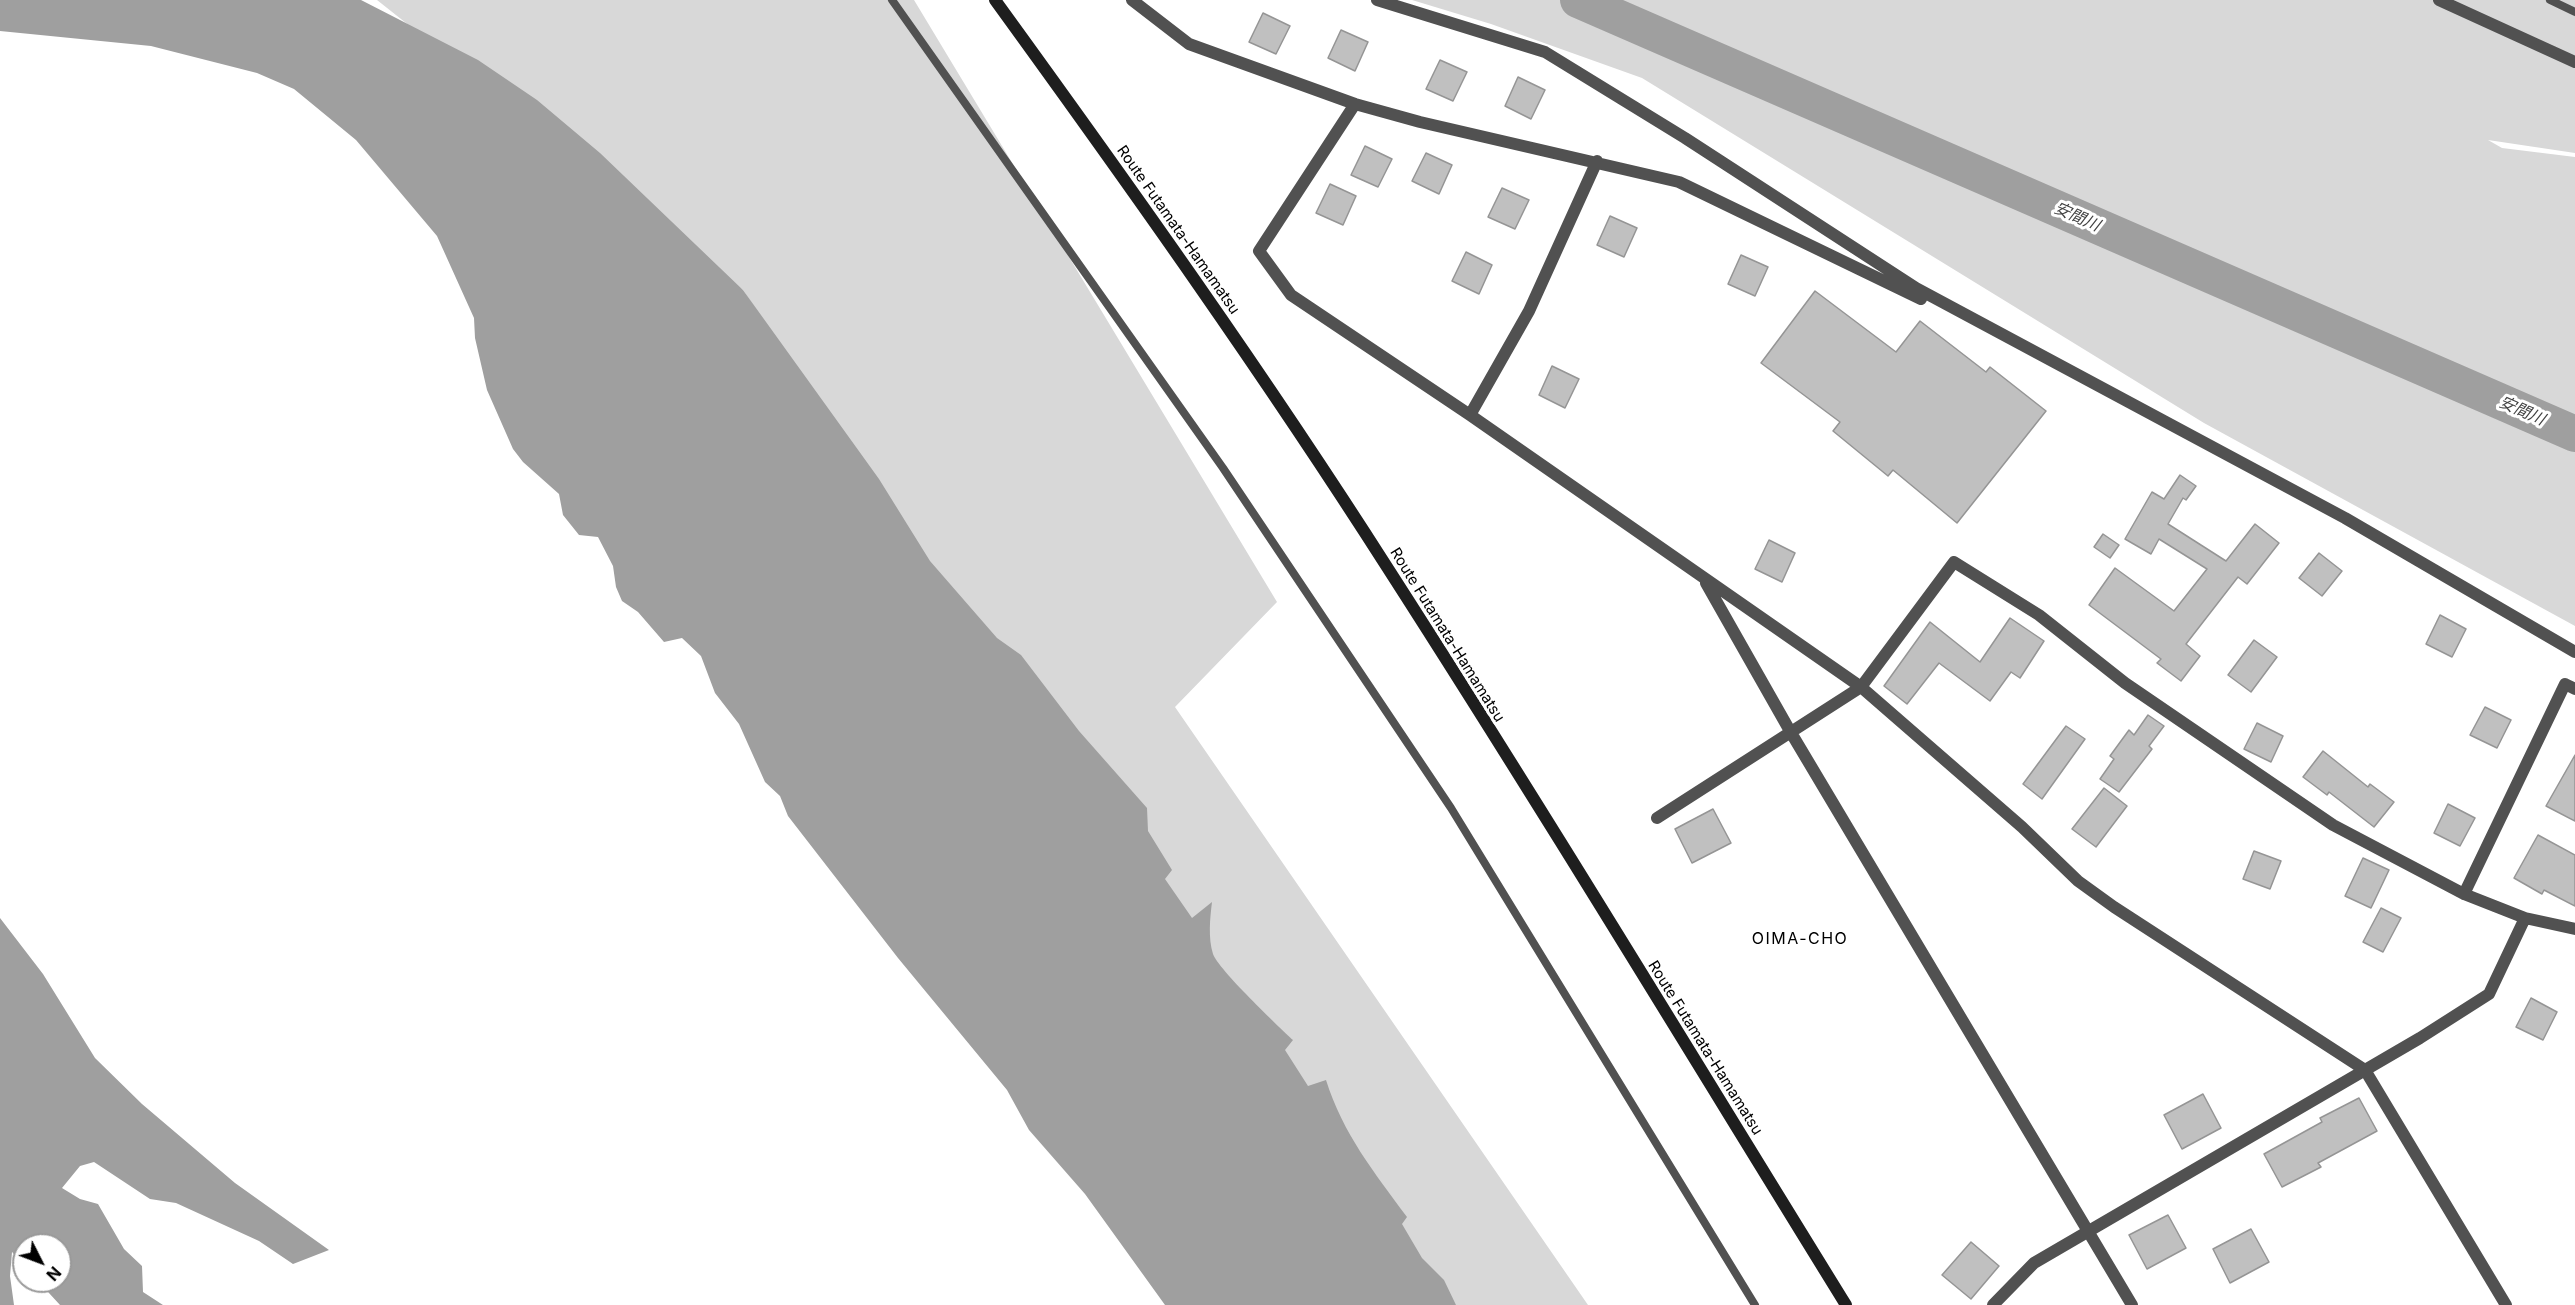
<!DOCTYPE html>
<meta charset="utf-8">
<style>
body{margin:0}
#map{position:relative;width:2575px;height:1305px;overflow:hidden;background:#fff;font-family:Inter,sans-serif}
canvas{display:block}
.north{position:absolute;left:12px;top:1233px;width:60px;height:60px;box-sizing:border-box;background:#fff;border:2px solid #999;border-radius:50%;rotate:132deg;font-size:16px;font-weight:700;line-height:24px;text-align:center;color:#000}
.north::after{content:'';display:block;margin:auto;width:21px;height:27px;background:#000;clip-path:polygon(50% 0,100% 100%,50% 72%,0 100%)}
</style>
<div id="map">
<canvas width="2575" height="1305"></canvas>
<div class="north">N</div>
</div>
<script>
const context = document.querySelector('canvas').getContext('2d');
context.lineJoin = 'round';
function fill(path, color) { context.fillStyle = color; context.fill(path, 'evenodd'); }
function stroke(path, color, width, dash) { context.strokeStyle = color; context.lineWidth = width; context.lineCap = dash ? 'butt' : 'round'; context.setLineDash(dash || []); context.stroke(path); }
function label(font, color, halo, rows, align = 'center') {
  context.font = font + ' Inter,"Noto Sans JP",sans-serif'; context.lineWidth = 6; context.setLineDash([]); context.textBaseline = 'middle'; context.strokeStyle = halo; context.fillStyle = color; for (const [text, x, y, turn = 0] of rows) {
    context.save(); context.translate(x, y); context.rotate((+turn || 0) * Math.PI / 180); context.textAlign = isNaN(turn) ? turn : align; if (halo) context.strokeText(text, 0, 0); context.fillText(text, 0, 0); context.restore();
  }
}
fill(new Path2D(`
 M377,0H914L1277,602L1175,707L1588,1305H1428L743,290Z
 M1412,0H2575V153L2488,140L2502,148L2575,157V626L2204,423L1642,78L1491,24Z`), '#d8d8d8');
fill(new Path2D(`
 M0,0H361L478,60L537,100L600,153L743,290L879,479L930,561L997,638L1021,655L1079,731L1147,808L1148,831L1172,870L1165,879L1192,918L1212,902C1210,918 1208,938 1213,954C1218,969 1279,1027 1293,1040L1285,1050L1308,1086L1326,1080C1343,1134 1374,1172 1407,1217L1402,1224L1422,1258L1444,1280L1456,1305H1165L1085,1194L1029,1130L1007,1090L898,958L788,816L780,796L765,782L739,724L715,693L701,656L682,638L664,642L638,612L622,601L616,587L613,566L598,537L579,535L563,515L559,494L523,462L513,449L487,390L475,338L474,318L437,236L356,140L294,89L257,73L151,46L0,31Z
 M0,918L43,974L95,1058L142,1104L235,1183L329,1250L293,1264L259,1241L176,1203L150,1199L94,1162L80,1166L62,1188L80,1199L98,1204L124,1249L142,1266L143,1292L163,1305H60L38,1281H60V1245H24V1264L12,1252L10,1276L14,1305H0Z`), '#9f9f9f');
stroke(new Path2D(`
 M1578,0L2575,434`), '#9f9f9f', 36);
const building = new Path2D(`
 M1263,13L1290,26L1276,54L1249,42Z
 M1341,30L1368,42L1355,71L1328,58Z
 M1440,60L1467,72L1453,101L1426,89Z
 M1518,77L1545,90L1531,119L1505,106Z
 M1365,146L1392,159L1378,187L1351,175Z
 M1426,153L1452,165L1439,194L1412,181Z
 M1330,184L1356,196L1343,225L1316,213Z
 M1502,188L1529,200L1515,229L1488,217Z
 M1610,216L1637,228L1624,257L1597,245Z
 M1466,252L1492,265L1479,294L1452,281Z
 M1741,255L1768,267L1755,296L1728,284Z
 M1815,291L1896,352L1920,321L1986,372L1990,367L2046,411L1957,523L1893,470L1888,476L1833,431L1840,422L1761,363Z
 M1552,366L1579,379L1565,408L1539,395Z
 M2180,475L2196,486L2186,500L2183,498L2168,524L2226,561L2255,524L2279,543L2247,584L2238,577L2186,644L2200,656L2181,681L2157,663L2161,659L2089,605L2115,568L2174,611L2207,569L2159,539L2151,554L2125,539L2152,492L2164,499Z
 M2103,534L2119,545L2110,558L2094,547Z
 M1769,540L1795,553L1782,582L1755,569Z
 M2319,553L2342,571L2322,596L2299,578Z
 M2440,615L2466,629L2452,657L2426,644Z
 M2010,618L2044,641L2020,678L2011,672L1990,701L1939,663L1907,704L1884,686L1930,622L1980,662Z
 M2254,640L2277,657L2251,692L2228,675Z
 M2485,707L2511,720L2497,748L2470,735Z
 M2148,715L2164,726L2149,746L2152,749L2119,792L2100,779L2114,759L2110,756L2129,730L2134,735Z
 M2257,723L2283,736L2271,762L2244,749Z
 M2066,726L2085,739L2042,799L2023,784Z
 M2323,751L2368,787L2370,784L2394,802L2374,827L2329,792L2327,795L2303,777Z
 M2575,755V821L2546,806Z
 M2104,788L2127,806L2096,847L2072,829Z
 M2448,804L2475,818L2460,846L2434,833Z
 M1713,809L1731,843L1692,863L1675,829Z
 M2538,835L2575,855V906L2544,890L2542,894L2514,878Z
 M2254,851L2281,861L2270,889L2243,879Z
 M2363,858L2389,870L2371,908L2345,896Z
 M2381,908L2401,918L2383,952L2363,942Z
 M2531,998L2557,1012L2543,1040L2516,1027Z
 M2203,1094L2221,1128L2182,1149L2164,1115Z
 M2359,1098L2377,1131L2318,1163L2321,1167L2282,1187L2264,1154L2322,1122L2320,1118Z
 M2168,1215L2186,1248L2147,1269L2129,1235Z
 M2251,1229L2269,1262L2230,1283L2213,1249Z
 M1971,1242L1999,1266L1971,1299L1942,1275Z`);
fill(building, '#c0c0c0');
stroke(building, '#959595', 1.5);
stroke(new Path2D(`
 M892,0L1223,468L1451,808L1755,1305
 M2550,0L2575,12`), '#515151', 8);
stroke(new Path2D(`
 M1132,0L1189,44L1355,104L1420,122L1679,182L1921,299
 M1377,0L1545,52L1685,138L1916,288L2345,518L2575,652
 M2439,0L2575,62
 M1355,104L1259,251L1291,295L1470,415L1861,687L2022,827L2078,881L2114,907L2365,1070L2506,1305
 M1470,415L1529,311L1597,161
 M1706,583L1790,731L2132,1305
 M1657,818L1861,687L1954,562L2039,615L2125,683L2333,825L2464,894L2525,918L2575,929
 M2464,894L2565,684L2575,689
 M1993,1305L2034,1263L2420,1038L2489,994L2525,918`), '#515151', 12);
stroke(new Path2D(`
 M995,0C1130,186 1263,373 1387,567C1544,811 1694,1059 1846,1305`), '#1e1e1e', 12);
label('15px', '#000', '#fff', [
 ["Route Futamata-Hamamatsu",1178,230,55],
 ["Route Futamata-Hamamatsu",1447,635,58],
 ["Route Futamata-Hamamatsu",1705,1048,58]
]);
label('italic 16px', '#404040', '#fff', [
 ["安間川",2077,217,24],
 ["安間川",2522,411,24]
]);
context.letterSpacing = '1.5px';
label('16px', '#000', '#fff', [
 ["OIMA-CHO",1800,939]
]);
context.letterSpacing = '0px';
</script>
